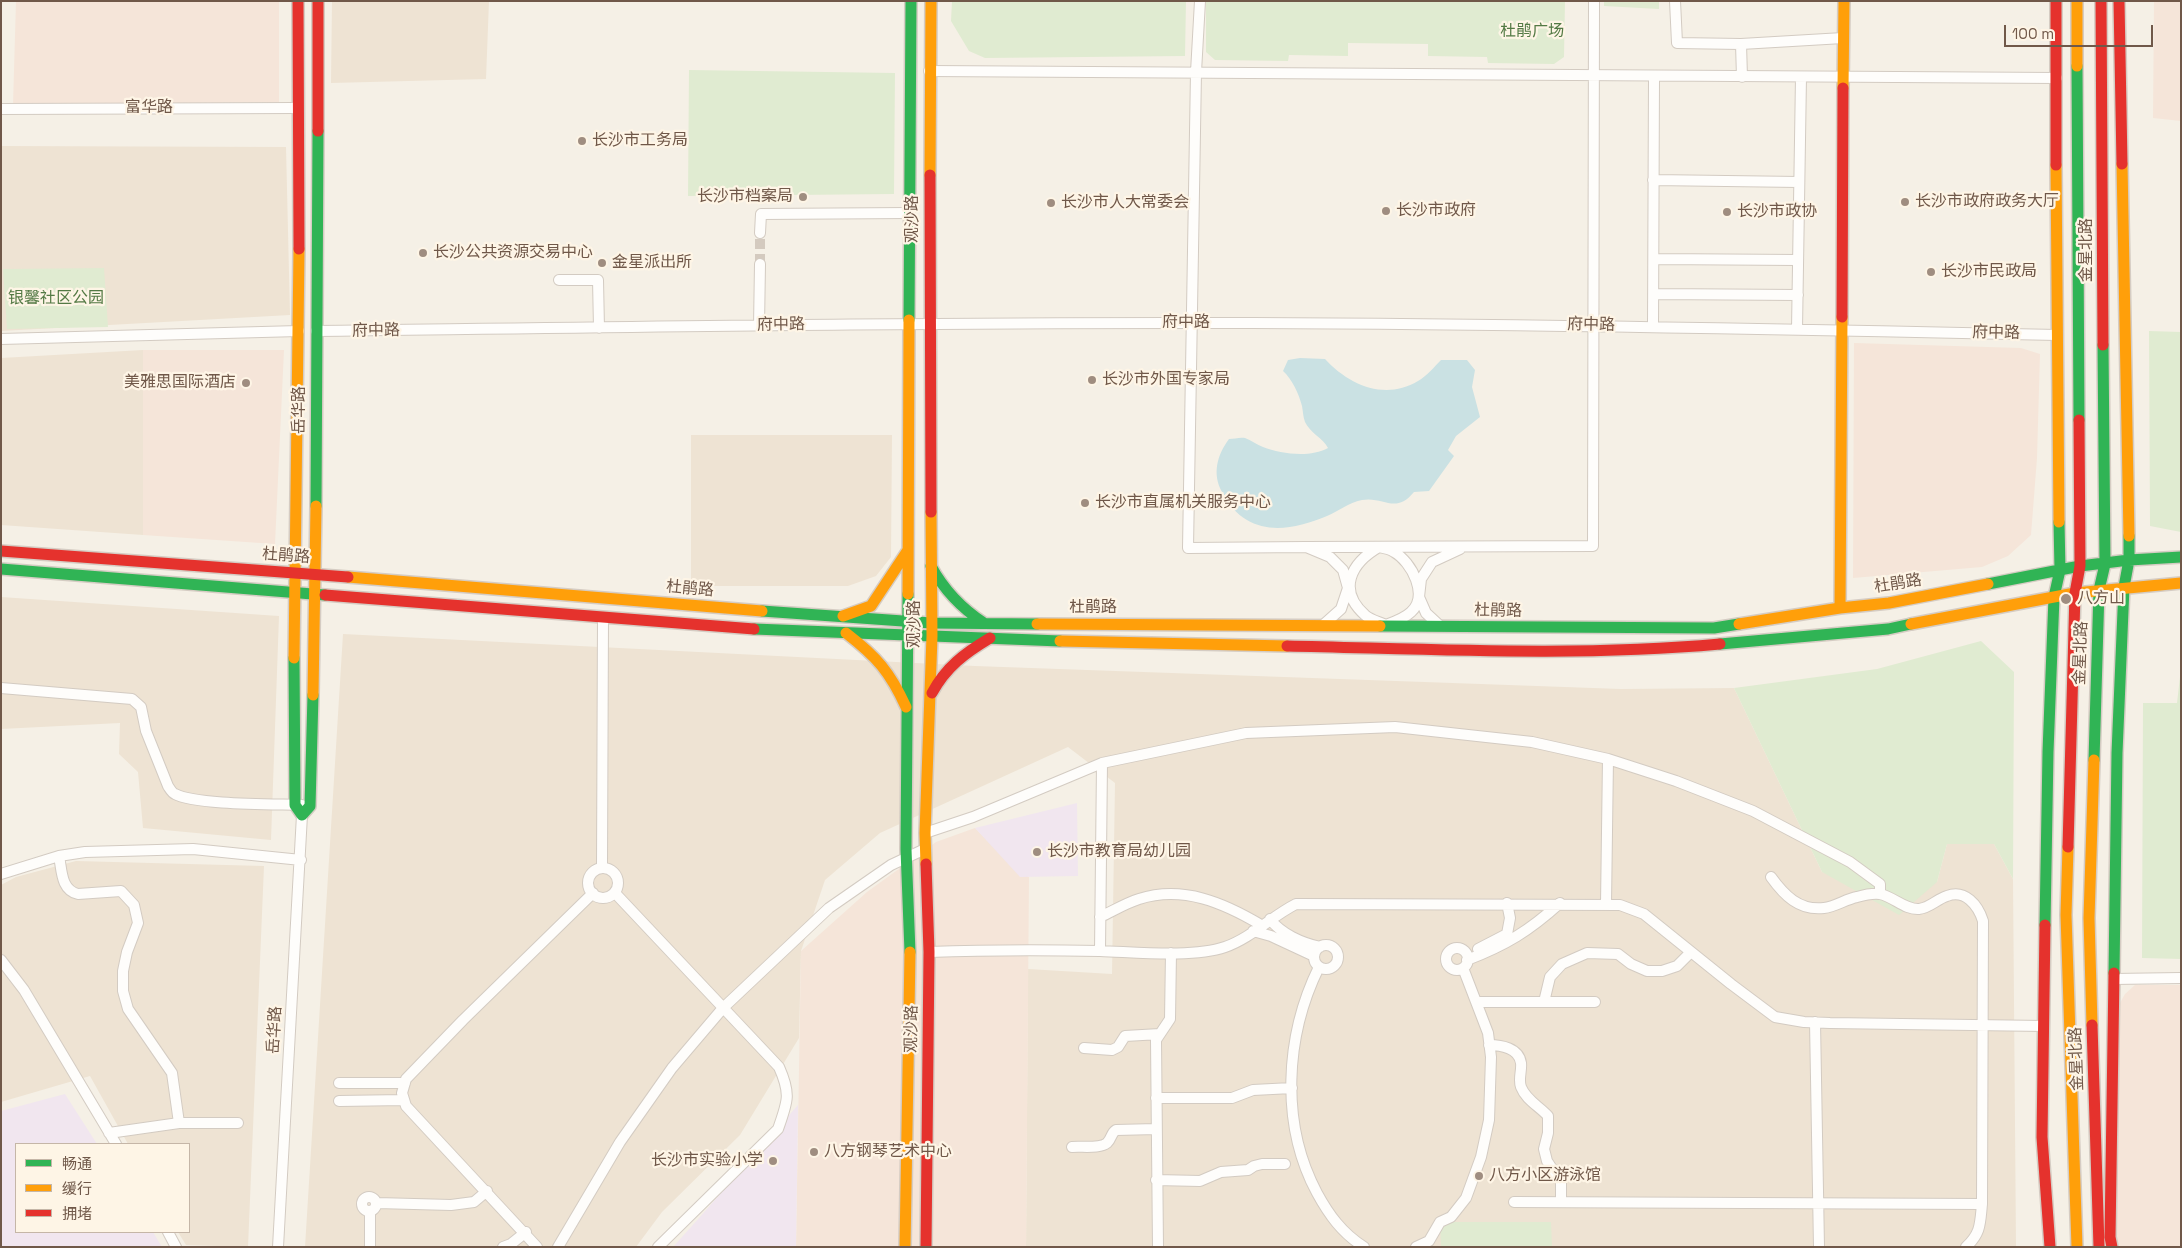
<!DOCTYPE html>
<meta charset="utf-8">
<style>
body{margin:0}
#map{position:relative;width:2182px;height:1248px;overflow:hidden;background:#f5f0e6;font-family:"Space Grotesk","Noto Sans SC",sans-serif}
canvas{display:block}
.frame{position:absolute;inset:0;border:2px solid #705849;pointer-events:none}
.legend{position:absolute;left:15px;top:1143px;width:175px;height:90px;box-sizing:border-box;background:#fef5e6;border:1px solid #c5b6a7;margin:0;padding:6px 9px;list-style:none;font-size:15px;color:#705849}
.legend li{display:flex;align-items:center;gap:10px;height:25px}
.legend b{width:25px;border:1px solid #c5b6a7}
.scale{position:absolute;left:2004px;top:25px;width:149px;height:22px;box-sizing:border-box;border:2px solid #705849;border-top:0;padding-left:6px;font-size:15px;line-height:18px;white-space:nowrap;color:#705849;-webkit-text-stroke:4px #fef5e6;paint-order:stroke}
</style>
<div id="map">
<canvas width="2182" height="1248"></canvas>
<div class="frame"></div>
<ul class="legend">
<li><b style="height:6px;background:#30b455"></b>畅通</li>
<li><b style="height:6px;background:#ff9f0a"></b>缓行</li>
<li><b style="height:6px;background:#e5322d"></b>拥堵</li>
</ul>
<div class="scale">100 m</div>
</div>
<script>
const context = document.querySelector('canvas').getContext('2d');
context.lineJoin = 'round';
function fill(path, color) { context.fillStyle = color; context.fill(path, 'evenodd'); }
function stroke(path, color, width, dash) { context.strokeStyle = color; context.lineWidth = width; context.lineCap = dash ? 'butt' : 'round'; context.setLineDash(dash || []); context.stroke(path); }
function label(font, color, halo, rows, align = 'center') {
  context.font = font + ' "Space Grotesk","Noto Sans SC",sans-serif'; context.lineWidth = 4.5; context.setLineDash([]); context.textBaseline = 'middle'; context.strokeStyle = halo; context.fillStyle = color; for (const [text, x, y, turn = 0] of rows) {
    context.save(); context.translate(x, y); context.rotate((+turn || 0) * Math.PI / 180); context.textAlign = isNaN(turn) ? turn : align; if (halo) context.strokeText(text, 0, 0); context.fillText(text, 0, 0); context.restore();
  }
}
fill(new Path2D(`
 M332,1H489L486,79L331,83Z
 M1,146L286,147L290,315L1,331Z
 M143,350V535L1,525V358Z
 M691,435H892L891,557L876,576L848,586H691Z
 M1,597L279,616L271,840L143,828L138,772L119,754L120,723L1,729Z
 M343,634L975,666L1621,689L1734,688L1822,872L1937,882L1947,844H1994L2013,879L2016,1247H1026L1028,969L1112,974L1115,783L1068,747L880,833L825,880L801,951L799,1038L740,1135L662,1212L636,1247H305Z
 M76,861L264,866L248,1247L186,1245L178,1232H189V1144H128L90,1076L1,1102V885L16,877Z`), '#eee3d3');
fill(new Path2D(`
 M16,1H279V102L13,105Z
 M2154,1H2181V121L2153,118Z
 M1854,343L2021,348L2040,354L2037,458L2031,535L2008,556L1982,567L1853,578Z
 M143,350H284L275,544L143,535Z
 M975,828L1029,877L1026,1247H796L801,951L867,892L936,842Z
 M2135,985H2181V1247H2115L2116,1010L2125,994Z`), '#f5e5d9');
fill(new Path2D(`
 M1077,803L1078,876L1020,877L975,828Z
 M65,1094L97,1144H16V1232H153L162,1247H1V1111Z
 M798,1105L796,1247H673L699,1218Z`), '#f1e6ef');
fill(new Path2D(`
 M952,1H1186L1185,56L985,58L969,51L951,21Z
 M1206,1H1565L1564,57L1554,64L1488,63L1487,57L1428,56V44L1348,43V56L1289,55L1288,61L1215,60L1206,52Z
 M1604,1H1659V9L1604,6Z
 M689,70L895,73L894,194L688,196Z
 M104,268L108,327L7,329L3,269Z
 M2149,331L2181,332V532L2150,526Z
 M1981,641L2014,672L2013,879L1994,844H1947L1937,882L1899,915L1822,872L1734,688L1877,669Z
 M2181,668V959L2142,958L2143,703H2177Z
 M1440,1222H1551L1552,1247H1441Z`), '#e0ebd1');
fill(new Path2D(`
 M1300,358L1325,359C1349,385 1385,401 1418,381C1427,376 1434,367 1441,360H1467L1475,370L1472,387L1480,417L1456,436L1448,450L1454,456L1429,491L1414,492C1395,515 1384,496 1362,500C1348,503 1339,511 1327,516C1287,533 1245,537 1222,492C1212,474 1217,455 1229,439C1234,439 1240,437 1245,438C1251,440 1257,445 1263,447C1281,454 1310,458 1328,448C1323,438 1310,433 1305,422C1303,417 1303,411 1302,406C1299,394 1292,379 1283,371L1288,360Z`), '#cae1e3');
stroke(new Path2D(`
 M760,264V233`), '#d4cabf', 10, [10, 5]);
const street = new Path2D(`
 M1200,1L1196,72L1188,548L1306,547L1330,557L1343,570L1348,588L1341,609L1322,626
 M1675,1L1677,43L1741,44L1843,38
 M1741,44L1742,77
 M929,71L2057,78
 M1,109L297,108
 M1653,180L1799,182
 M760,233L761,214L909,213
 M1655,259L1798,260
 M559,280H598L599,328
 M1655,294L1798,295
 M759,326L760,264
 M1653,326L1654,76
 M1797,329L1801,77
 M316,331C628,327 940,322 1252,323C1520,324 1789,329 2057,335
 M1,339L299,331
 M1306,547L1593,546L1594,1
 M1379,547C1384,548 1390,549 1394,552C1412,562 1429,596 1411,612C1405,618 1394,622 1386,625C1380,622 1370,620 1365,615C1337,590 1351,563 1379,547Z
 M1440,626L1426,613L1419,597L1421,579L1432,562L1460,549
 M1,688L132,699L141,707L146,731L168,786C170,789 172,793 175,794C195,805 276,804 302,805
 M925,833L973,817L1102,763L1246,733L1395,727L1532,742L1608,759L1676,781L1753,811L1850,862L1880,884V894
 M59,856C62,871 61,890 78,894L121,891L134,905L138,923L127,952L123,971V991L128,1009L172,1073L179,1123
 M602,868L603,617
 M588 883a15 15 0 1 1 30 0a15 15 0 1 1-30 0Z
 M1,874L59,856L85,852L193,849L301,860
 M1771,877C1784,895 1799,911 1824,908C1835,907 1846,899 1857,897C1864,895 1872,893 1880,894C1894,897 1905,910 1919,909C1930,908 1937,899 1947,896C1965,889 1978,905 1983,921L1982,1204C1980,1224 1981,1233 1966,1247
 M615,893L779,1067C791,1094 788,1101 778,1129L658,1247
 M1606,904L1608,759
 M1100,917C1113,911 1126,903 1139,899C1183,885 1224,903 1261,925
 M1270,919C1281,934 1302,943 1320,947
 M1253,931L1271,936L1314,956
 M1314 957a12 12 0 1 1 24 0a12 12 0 1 1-24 0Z
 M1446 959a11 11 0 1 1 22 0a11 11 0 1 1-22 0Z
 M1478,949L1507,934L1510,918L1507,903
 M1100,951L1102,763
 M929,952C986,950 1043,950 1100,951C1135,952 1193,958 1225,947C1251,938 1272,916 1296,904L1620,905L1644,914L1731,984L1775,1017L1804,1022L1830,1023L2044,1026
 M1,960L24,990L116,1144
 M1467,960C1506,945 1529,931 1560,903
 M1319,967C1285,1036 1280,1124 1317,1193C1329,1215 1342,1233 1364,1247
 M2114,979L2181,978
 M1477,1002H1595
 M1544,1002L1550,977L1562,964L1587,953L1618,954L1631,964L1647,971H1662L1677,966L1691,952
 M1815,1022L1819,1247
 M1489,1045C1501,1045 1519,1048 1521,1063C1522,1071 1518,1079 1521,1087C1526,1100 1539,1106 1548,1116V1133L1544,1149L1547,1161L1561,1182V1202
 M1084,1048L1112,1050L1118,1047L1125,1036L1160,1034
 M339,1083H405
 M1156,1098H1232L1253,1090L1292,1088
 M339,1101L404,1100
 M109,1133L179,1123H238
 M1072,1147C1081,1146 1100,1149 1107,1143C1112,1138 1111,1133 1116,1130L1156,1129
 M1156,1180L1200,1181L1221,1172L1248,1170L1254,1166L1262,1164H1285
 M362 1204a7 7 0 1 1 14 0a7 7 0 1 1-14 0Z
 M1514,1202L1982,1204
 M377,1203L451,1205L474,1202L487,1191
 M370,1211V1247
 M168,1232L176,1247
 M278,1247L302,815
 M503,1247L511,1244L526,1232
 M537,1247L406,1106L402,1093L406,1079L463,1020L593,893
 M558,1247L620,1142L672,1068L723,1008L829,908L891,865L925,849
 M1158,1247L1156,1040L1170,1019L1171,953
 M1416,1247L1429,1241L1440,1222L1451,1217L1466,1198L1481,1157L1489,1120L1491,1057L1488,1033L1463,968`);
const fast = new Path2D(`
 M2077,66L2079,420
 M909,320L911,1
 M316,506L318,131
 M931,566C944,590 961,608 984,623
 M1,569L325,595
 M1988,584L2080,566L2129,560L2181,557
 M908,594L906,849L910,952
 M762,611L931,623L1037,624
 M1380,626L1714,628L1739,624
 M754,629L1060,641
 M1720,644L1888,629L1911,624
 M294,658L295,805L302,815L310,806L313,695
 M2094,760L2099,590L2105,564L2103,345
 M2045,925L2048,752L2054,597L2060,570L2059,522
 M2114,973L2117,753L2124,587L2129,560V536`);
const slow = new Path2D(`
 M2077,1V66
 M1843,88L1844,1
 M2122,164L2129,536
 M2056,165L2059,522
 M930,175L931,1
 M348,577L762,611
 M908,594L909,320
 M1840,608L1842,317
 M843,616L871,606L908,550
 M1037,624L1380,626
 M1739,624L1840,608L1889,603L1988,584
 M1911,624L2075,593L2181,583
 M846,633C877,657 890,672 906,707
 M1060,641L1287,646
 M294,658L299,249
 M313,695L316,506
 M2068,847L2066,915L2077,1247
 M926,864L925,833L932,636L931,512
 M2092,1025L2089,918L2094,760
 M905,1247L910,952`);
const jam = new Path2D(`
 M298,1L299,249
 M2056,1V165
 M2101,1L2103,345
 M2119,1L2122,164
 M318,131V1
 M930,175L931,512
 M1842,317L1843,88
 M1,551L348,577
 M325,595L754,629
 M1287,646C1431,649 1577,657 1720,644
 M932,693C946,667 965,653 990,638
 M2068,847L2075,593L2080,566L2079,420
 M2045,925L2042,1137L2050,1247
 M2092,1025L2099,1247
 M926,1247L929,952L926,864
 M2112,1247L2110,1237L2114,973`);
stroke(street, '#d3cbc2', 12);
stroke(fast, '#d5ccc3', 14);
stroke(slow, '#d5ccc3', 14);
stroke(jam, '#d5ccc3', 14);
stroke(street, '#fefdfb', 10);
stroke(fast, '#30b455', 11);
stroke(slow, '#ff9f0a', 11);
stroke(jam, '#e5322d', 11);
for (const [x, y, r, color] of [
 [582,141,5,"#9f8d80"],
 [803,197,5,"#9f8d80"],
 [1905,202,5,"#9f8d80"],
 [1051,203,5,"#9f8d80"],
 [1386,211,5,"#9f8d80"],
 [1727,212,5,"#9f8d80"],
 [423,253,5,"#9f8d80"],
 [602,263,5,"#9f8d80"],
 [1931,272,5,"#9f8d80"],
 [1092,380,5,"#9f8d80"],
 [246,383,5,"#9f8d80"],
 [1085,503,5,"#9f8d80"],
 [2066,599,6,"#9f8d80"],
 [1037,852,5,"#9f8d80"],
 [814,1152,5,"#9f8d80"],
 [773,1161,5,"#9f8d80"],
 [1479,1176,5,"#9f8d80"]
]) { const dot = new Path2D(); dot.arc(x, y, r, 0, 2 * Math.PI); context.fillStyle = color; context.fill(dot); stroke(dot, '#fef5e6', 2); }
label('16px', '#547a45', '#fef5e6', [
 ["杜鹃广场",1532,32],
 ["银馨社区公园",56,299]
]);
label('16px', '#705849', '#fef5e6', [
 ["富华路",149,108],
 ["观沙路",913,219,-90],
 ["金星北路",2087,250,-90],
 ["府中路",1186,323],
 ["府中路",781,325,-1],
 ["府中路",1591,325,1],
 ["府中路",376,331,-1],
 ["府中路",1996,333,1],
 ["岳华路",300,410,-90],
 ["杜鹃路",286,556,4],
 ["杜鹃路",1898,584,-9],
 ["杜鹃路",690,589,5],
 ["杜鹃路",1093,608],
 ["杜鹃路",1498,611,1],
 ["观沙路",915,624,-90],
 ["金星北路",2081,653,-88],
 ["观沙路",912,1029,-89],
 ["岳华路",275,1030,-87],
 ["金星北路",2077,1059,-92]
]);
label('16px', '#705849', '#fef5e6', [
 ["长沙市工务局",592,141],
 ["长沙市档案局",793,197,"right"],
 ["长沙市政府政务大厅",1915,202],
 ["长沙市人大常委会",1061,203],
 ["长沙市政府",1396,211],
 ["长沙市政协",1737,212],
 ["长沙公共资源交易中心",433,253],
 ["金星派出所",612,263],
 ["长沙市民政局",1941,272],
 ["长沙市外国专家局",1102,380],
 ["美雅思国际酒店",236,383,"right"],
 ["长沙市直属机关服务中心",1095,503],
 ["八方山",2077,599],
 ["长沙市教育局幼儿园",1047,852],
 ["八方钢琴艺术中心",824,1152],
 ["长沙市实验小学",763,1161,"right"],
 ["八方小区游泳馆",1489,1176]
], 'left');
</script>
